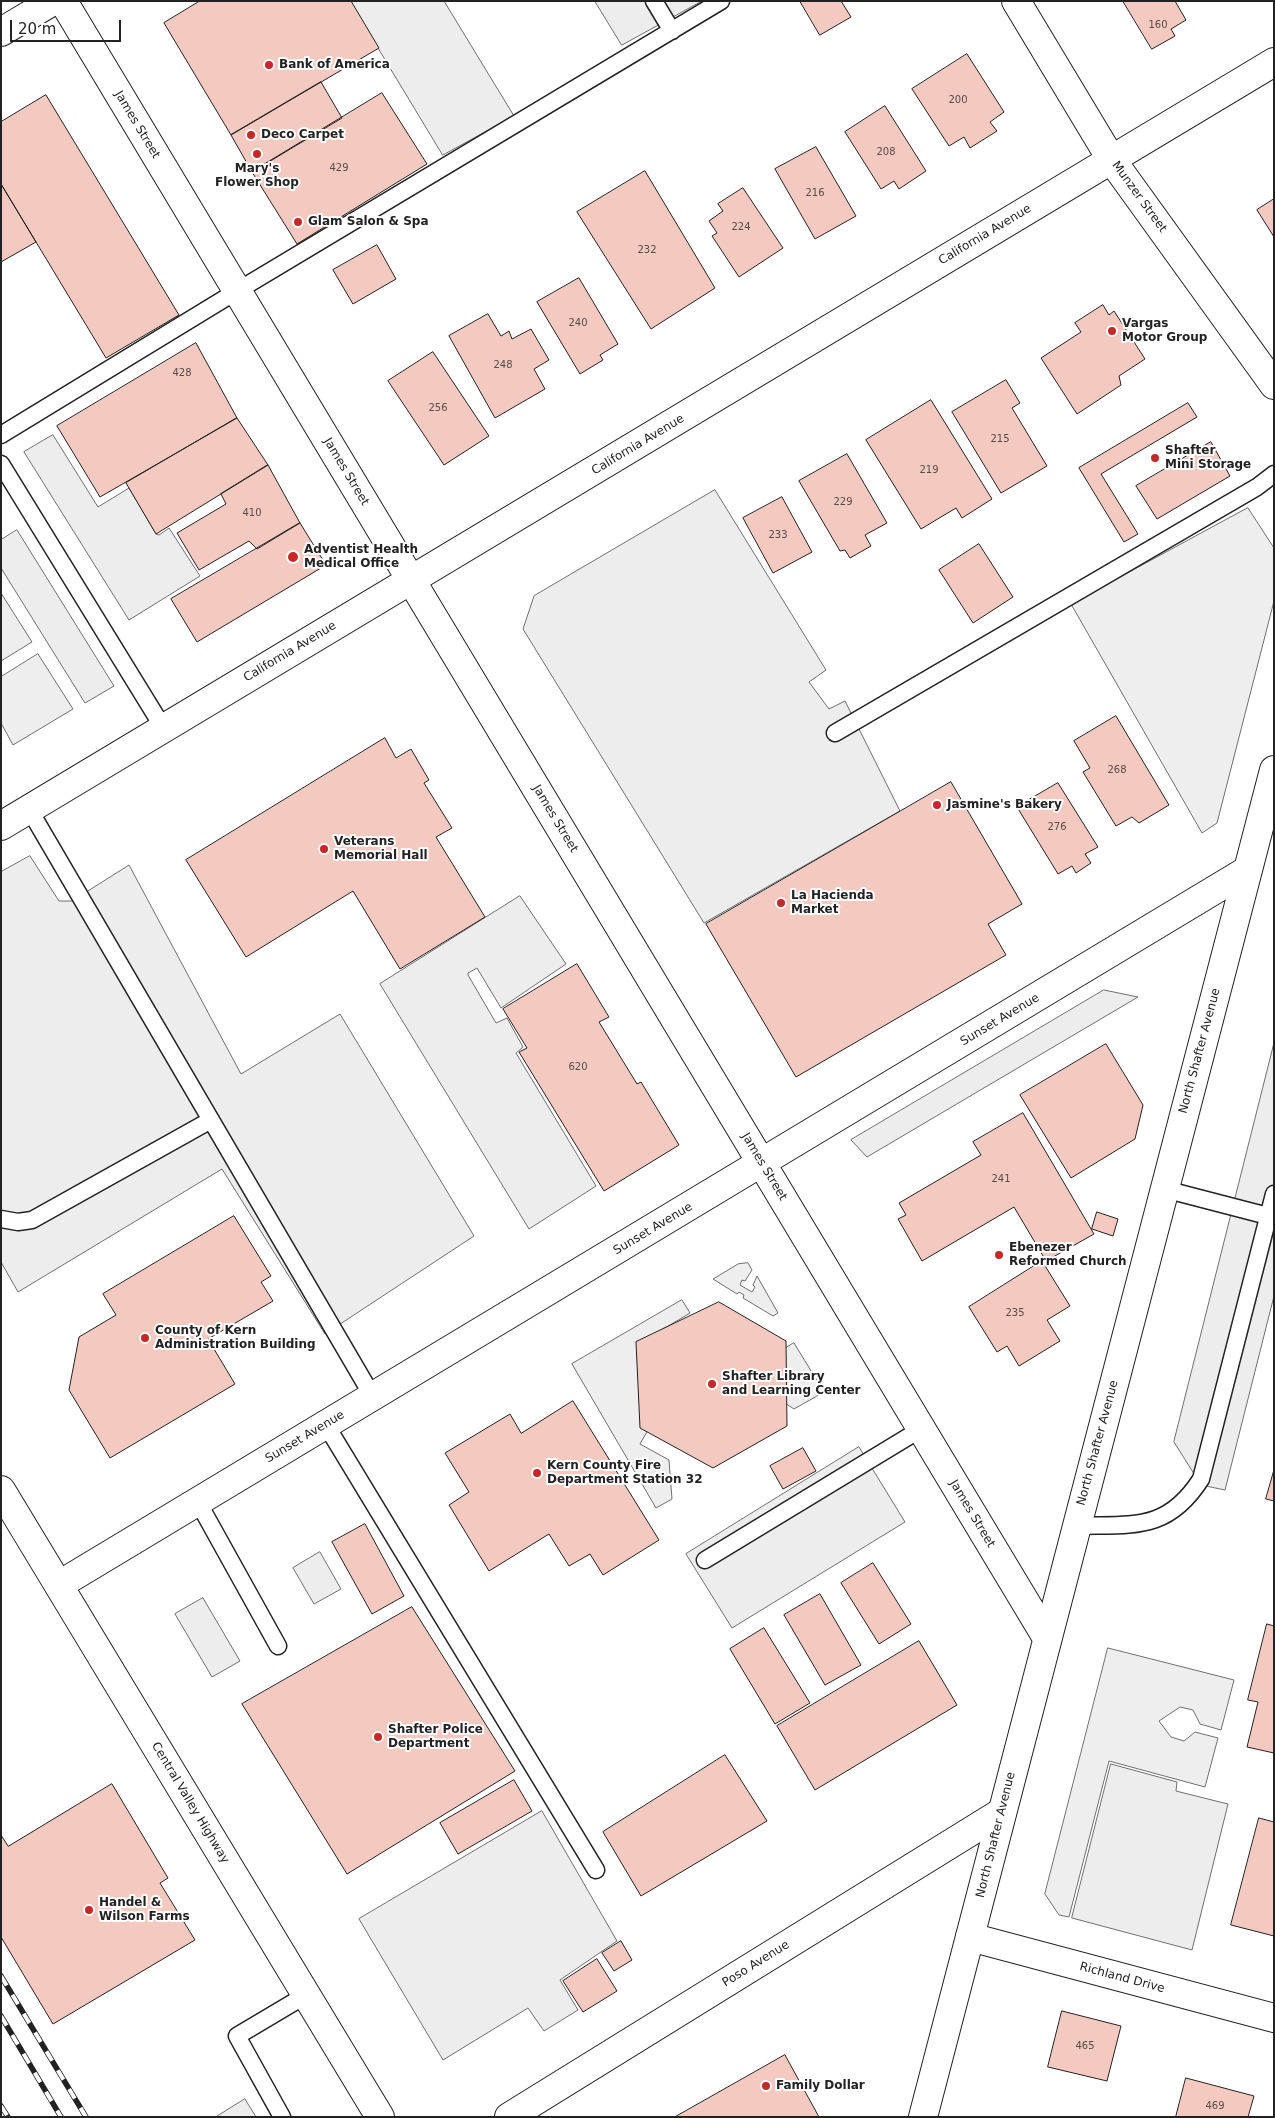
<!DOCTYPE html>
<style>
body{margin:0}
#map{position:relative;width:1275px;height:2118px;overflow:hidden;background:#fff;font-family:"DejaVu Sans",sans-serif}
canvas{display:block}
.frame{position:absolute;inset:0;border:2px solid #222;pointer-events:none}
.scale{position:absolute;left:10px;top:20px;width:111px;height:22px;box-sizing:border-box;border:2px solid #222;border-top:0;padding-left:6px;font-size:15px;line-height:18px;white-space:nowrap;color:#222;-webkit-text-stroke:4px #fff;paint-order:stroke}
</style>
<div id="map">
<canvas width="1275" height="2118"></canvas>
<div class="frame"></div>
<div class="scale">20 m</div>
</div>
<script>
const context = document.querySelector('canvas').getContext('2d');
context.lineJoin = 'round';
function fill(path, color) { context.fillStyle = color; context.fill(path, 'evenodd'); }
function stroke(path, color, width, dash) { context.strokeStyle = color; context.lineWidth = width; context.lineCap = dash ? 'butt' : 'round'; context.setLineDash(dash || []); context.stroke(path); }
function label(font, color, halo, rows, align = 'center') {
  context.font = font + ' "DejaVu Sans",sans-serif'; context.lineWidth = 4; context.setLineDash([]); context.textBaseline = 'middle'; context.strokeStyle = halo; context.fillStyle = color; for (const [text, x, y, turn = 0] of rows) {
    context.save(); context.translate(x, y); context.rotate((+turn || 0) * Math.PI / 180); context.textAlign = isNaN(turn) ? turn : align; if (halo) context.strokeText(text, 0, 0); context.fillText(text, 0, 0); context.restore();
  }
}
const green = new Path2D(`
 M1248,508L1274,548V601L1217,823L1202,833L1071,604Z
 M1,593L32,642L1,661Z
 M38,654L73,709L13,745L1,723V677Z
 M748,1263L752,1270L745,1281L742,1280L740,1285L752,1292L755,1287L753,1285L757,1276L778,1313L773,1316L743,1298L744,1295L739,1292L737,1294L713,1279L738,1264Z
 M682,1300L690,1313L640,1343L648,1430L640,1444L669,1460L672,1499L656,1508L572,1364Z
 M794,1343L824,1392L794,1409L785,1403L784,1349Z
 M1108,1648L1234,1680L1221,1730L1200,1724L1193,1710L1180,1707L1159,1721L1171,1737L1184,1741L1195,1732L1218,1738L1205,1787L1109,1761L1069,1917L1059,1915L1045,1894Z`);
fill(green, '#eee');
stroke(green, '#6f6f6f', 1);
const parking = new Path2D(`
 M350,1H444L514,116L443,155Z
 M595,1H702L622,45Z
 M53,435L98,507L129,488L156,534L159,535L169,528L200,576L129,620L24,452Z
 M715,490L826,670L809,682L829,709L845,701L900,811L704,923L523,629L534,596Z
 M17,530L114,686L85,703L1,568V540Z
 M30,856L59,901H72L129,865L241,1074L340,1014L474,1236L325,1334L222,1169L18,1292L1,1262V872Z
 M520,896L566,964L501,1008L477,968L468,973V975L496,1023L507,1018L523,1047L516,1053L596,1186L529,1229L380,984Z
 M1104,990L1138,997L867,1157L851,1140Z
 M1274,1043V1296L1225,1490L1201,1485L1174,1442Z
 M859,1447L905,1522L732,1628L686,1554Z
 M320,1552L341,1589L314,1604L293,1568Z
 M203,1598L240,1661L212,1677L175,1614Z
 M1111,1764L1177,1782L1176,1791L1228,1804L1192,1950L1072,1918Z
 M542,1811L617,1941L560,1980L578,2010L544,2031L528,2008L443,2060L359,1919Z
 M245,2099L256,2117H216Z`);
fill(parking, '#ededed');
stroke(parking, '#6f6f6f', 1);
const building = new Path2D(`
 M200,1H351L379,48L231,135L164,23Z
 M800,1H841L851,17L820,35Z
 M1123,1H1175L1186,20L1171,29L1175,36L1152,49Z
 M967,54L1004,112L990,122L997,131L970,148L964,137L949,146L912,89Z
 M321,82L342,118L252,172L231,135Z
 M382,93L427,164L297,244L252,172Z
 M46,95L179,315L106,358L1,184V122Z
 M885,106L926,171L899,189L894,181L881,189L845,132Z
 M816,147L856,216L815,239L775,169Z
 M645,171L715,288L651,329L577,212Z
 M1,184L36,242L1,262Z
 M743,188L783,248L739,277L712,236L717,233L709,221L723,211L718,204Z
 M1274,199V237L1257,210Z
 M377,245L396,279L353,304L333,270Z
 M579,278L618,344L600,355L603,360L580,374L537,302Z
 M1103,305L1109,315L1114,311L1145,359L1119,376L1121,385L1077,414L1041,358L1081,332L1075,323Z
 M488,314L501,336L509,331L512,339L531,329L549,360L534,369L545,389L495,418L449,336Z
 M196,343L237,418L100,497L57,426Z
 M433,352L489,436L444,465L388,381Z
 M1006,380L1020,403L1012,408L1047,466L1001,493L952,412Z
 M931,400L992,499L962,518L956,508L921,529L866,440Z
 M1188,403L1197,417L1101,474L1138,534L1124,542L1079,468Z
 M237,418L268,465L156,534L126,483Z
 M1211,442L1230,476L1157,519L1136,486Z
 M847,454L887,523L865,535L871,546L850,558L845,550L840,551L799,481Z
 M268,465L300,523L257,549L249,541L199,570L177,533L226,504L221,494Z
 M782,497L812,552L773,573L743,518Z
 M300,523L326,565L197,642L171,599Z
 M979,544L1013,597L973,623L939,570Z
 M1116,716L1169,805L1139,823L1132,817L1116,826L1083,772L1090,768L1074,741Z
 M385,738L396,758L411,749L429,780L424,783L452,828L436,837L485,917L400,969L353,891L246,957L186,860Z
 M951,782L1022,904L988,924L1006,955L796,1077L706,924Z
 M1058,783L1098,847L1085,854L1091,863L1076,873L1072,866L1058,874L1017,807Z
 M577,964L609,1017L599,1022L637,1084L641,1082L679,1145L604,1191L519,1052L527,1048L503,1009Z
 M1106,1044L1143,1105L1135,1139L1071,1178L1020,1095Z
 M1023,1113L1094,1234L1046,1261L1014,1207L922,1261L898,1219L906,1215L899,1203L981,1155L973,1142Z
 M1097,1212L1118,1219L1113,1236L1092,1229Z
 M234,1216L271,1276L261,1282L273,1301L208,1339L235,1384L110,1458L69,1390L79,1337L116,1315L103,1294Z
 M1042,1261L1070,1306L1047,1320L1060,1341L1019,1366L1007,1346L997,1352L969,1307Z
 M719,1302L786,1341L787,1426L713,1468L640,1428L636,1342Z
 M573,1401L659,1540L603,1575L590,1554L569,1566L549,1534L489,1571L449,1505L469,1492L445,1453L510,1414L521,1433Z
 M803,1448L816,1471L783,1489L770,1466Z
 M1274,1470V1501L1266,1499Z
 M365,1524L404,1596L372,1614L332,1542Z
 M873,1563L911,1624L879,1644L841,1583Z
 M820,1594L861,1665L825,1685L784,1615Z
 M412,1607L515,1771L347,1874L242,1704Z
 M1267,1624L1274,1626V1753L1247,1747L1258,1702L1248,1700Z
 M764,1628L810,1703L775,1724L730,1649Z
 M919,1641L957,1705L815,1790L777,1726Z
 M725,1755L767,1821L641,1896L603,1832Z
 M514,1780L532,1811L458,1854L440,1823Z
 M112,1784L168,1878L160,1883L195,1940L53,2024L1,1937V1835L8,1846Z
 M1259,1818L1274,1822V1936L1231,1925Z
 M621,1941L632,1960L614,1971L602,1953Z
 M597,1959L617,1991L583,2012L563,1981Z
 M1062,2011L1121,2026L1107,2081L1048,2067Z
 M785,2055L819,2117H675Z
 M1186,2078L1254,2096L1248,2117H1176Z`);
fill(building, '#f3c9c0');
stroke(building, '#222', 1);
const service = new Path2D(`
 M654,1L672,31
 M1,435L237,291L721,1
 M1,464L164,729
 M835,733L1257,487L1274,474
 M29,809L373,1397
 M1164,1189L1268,1216
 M1,1219L18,1222L32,1220L211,1120
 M326,1425L596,1870
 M198,1502L278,1646
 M1076,1526C1133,1524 1167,1532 1201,1479L1274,1194
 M705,1560L921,1429
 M282,2117L237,2036L306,1995`);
const minor = new Path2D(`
 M63,1L1047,1638
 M1016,1L1111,159L1274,385
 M1,826L1274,62
 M59,1585L1246,871
 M970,1937L1274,2018
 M509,2117L1002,1812`);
const tertiary = new Path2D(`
 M1,32L53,1`);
const secondary = new Path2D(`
 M923,2117L1274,770`);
const primary = new Path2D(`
 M1,1490L380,2117`);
stroke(service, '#222', 19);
stroke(minor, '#222', 30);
stroke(tertiary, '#222', 30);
stroke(secondary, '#222', 30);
stroke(primary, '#222', 30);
stroke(service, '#fff', 16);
stroke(minor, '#fff', 28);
stroke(tertiary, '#fff', 28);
stroke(secondary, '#fff', 28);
stroke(primary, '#fff', 28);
const rail = new Path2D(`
 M1,1976L86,2117
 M1,2016L61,2117
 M1,2106L8,2117`);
stroke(rail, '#222', 5.5);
stroke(rail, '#fff', 4, [11]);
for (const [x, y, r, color] of [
 [269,65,5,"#c62828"],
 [251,135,5,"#c62828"],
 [257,154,5,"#c62828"],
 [298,222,5,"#c62828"],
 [1112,331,5,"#c62828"],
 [1155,458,5,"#c62828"],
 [293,557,6,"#c62828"],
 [937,805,5,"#c62828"],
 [324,849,5,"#c62828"],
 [781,903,5,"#c62828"],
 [999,1255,5,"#c62828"],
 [145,1338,5,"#c62828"],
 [712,1384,5,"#c62828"],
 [537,1473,5,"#c62828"],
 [378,1737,5,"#c62828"],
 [89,1910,5,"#c62828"],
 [766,2086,5,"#c62828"]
]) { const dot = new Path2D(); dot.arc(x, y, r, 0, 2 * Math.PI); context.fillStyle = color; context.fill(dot); stroke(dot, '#fff', 2); }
label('10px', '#564c4a', null, [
 ["160",1158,25],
 ["200",958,100],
 ["208",886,152],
 ["429",339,168],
 ["216",815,193],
 ["224",741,227],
 ["232",647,250],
 ["240",578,323],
 ["248",503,365],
 ["428",182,373],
 ["256",438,408],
 ["215",1000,439],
 ["219",929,470],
 ["229",843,502],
 ["410",252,513],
 ["233",778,535],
 ["268",1117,770],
 ["276",1057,827],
 ["620",578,1067],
 ["241",1001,1179],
 ["235",1015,1313],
 ["465",1085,2046],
 ["469",1215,2106]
]);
label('bold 12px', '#222', '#fff', [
 ["Bank of America",279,65],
 ["Deco Carpet",261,135],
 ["Mary's",257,169,"center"],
 ["Flower Shop",257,183,"center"],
 ["Glam Salon & Spa",308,222],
 ["Vargas",1122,324],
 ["Motor Group",1122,338],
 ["Shafter",1165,451],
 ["Mini Storage",1165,465],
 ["Adventist Health",304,550],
 ["Medical Office",304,564],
 ["Jasmine's Bakery",947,805],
 ["Veterans",334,842],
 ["Memorial Hall",334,856],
 ["La Hacienda",791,896],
 ["Market",791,910],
 ["Ebenezer",1009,1248],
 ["Reformed Church",1009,1262],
 ["County of Kern",155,1331],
 ["Administration Building",155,1345],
 ["Shafter Library",722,1377],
 ["and Learning Center",722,1391],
 ["Kern County Fire",547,1466],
 ["Department Station 32",547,1480],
 ["Shafter Police",388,1730],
 ["Department",388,1744],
 ["Handel &",99,1903],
 ["Wilson Farms",99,1917],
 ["Family Dollar",776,2086]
], 'left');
label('12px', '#222', '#fff', [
 ["James Street",137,125,59],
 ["Munzer Street",1139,197,54],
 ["California Avenue",985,235,-31],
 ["California Avenue",638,445,-31],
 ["James Street",346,472,59],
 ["California Avenue",290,652,-31],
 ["James Street",555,819,59],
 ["Sunset Avenue",1000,1020,-31],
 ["North Shafter Avenue",1200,1051,-75],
 ["James Street",764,1167,59],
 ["Sunset Avenue",653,1229,-31],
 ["Sunset Avenue",305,1437,-31],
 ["North Shafter Avenue",1098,1443,-75],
 ["James Street",972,1514,59],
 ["Central Valley Highway",190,1803,59],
 ["North Shafter Avenue",996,1835,-76],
 ["Poso Avenue",756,1964,-32],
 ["Richland Drive",1122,1978,15]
]);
</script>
